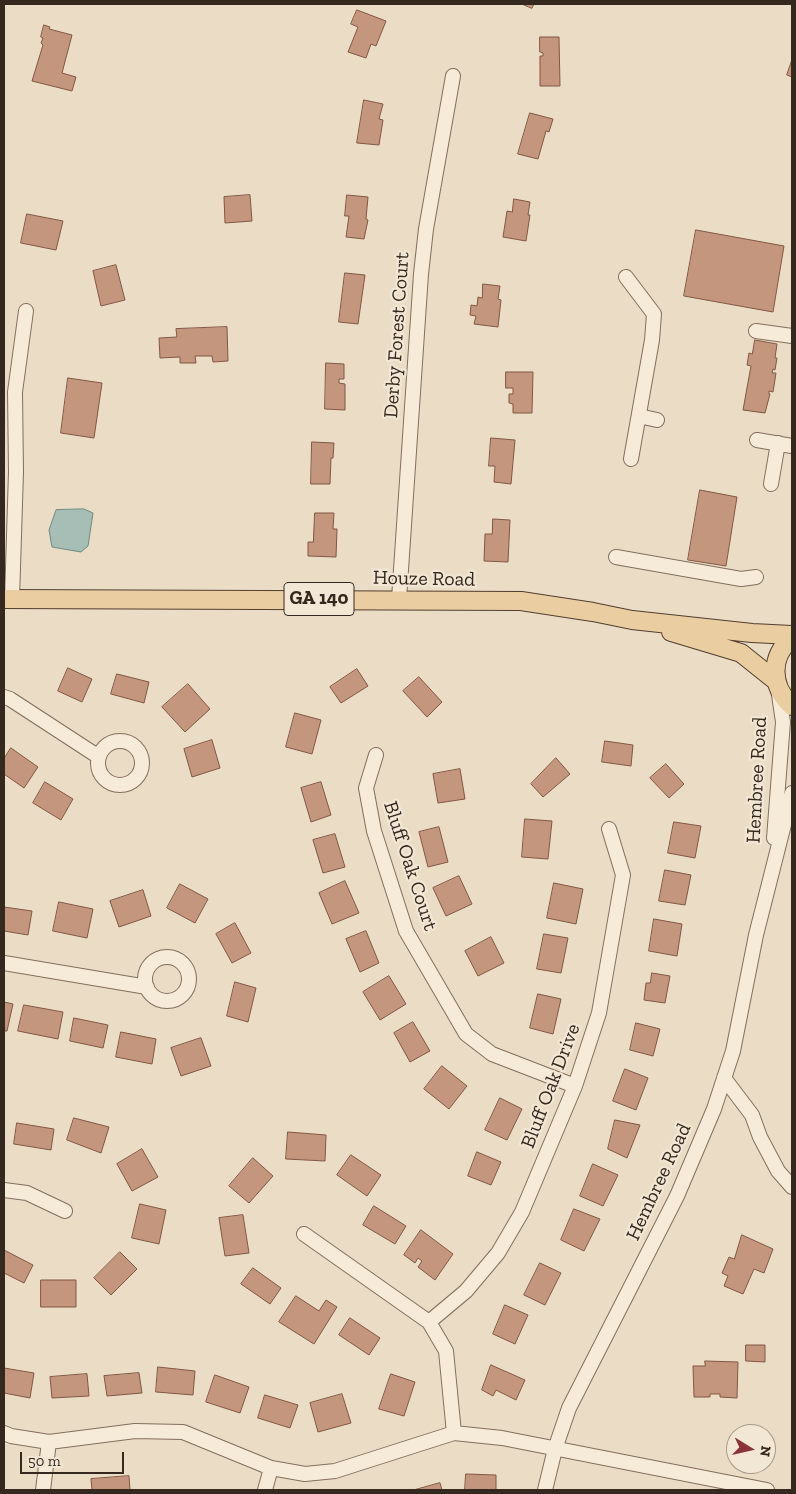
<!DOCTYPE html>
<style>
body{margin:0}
#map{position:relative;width:796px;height:1494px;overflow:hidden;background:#eadcc5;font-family:"Zilla Slab",serif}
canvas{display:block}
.frame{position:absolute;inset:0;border:5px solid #35281f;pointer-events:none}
.north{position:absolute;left:726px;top:1424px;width:50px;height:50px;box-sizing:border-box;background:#f2e7d4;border:1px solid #a69b8c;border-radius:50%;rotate:99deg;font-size:14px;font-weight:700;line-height:20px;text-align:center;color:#35281f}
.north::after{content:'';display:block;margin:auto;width:18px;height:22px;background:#8e323a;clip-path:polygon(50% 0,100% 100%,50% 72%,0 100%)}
.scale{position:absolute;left:20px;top:1452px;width:104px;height:22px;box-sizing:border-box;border:2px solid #35281f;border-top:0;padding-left:6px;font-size:15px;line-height:18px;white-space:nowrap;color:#35281f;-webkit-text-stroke:4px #f2e7d4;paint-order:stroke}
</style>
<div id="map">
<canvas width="796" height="1494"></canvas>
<div class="frame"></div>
<div class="north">N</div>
<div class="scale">50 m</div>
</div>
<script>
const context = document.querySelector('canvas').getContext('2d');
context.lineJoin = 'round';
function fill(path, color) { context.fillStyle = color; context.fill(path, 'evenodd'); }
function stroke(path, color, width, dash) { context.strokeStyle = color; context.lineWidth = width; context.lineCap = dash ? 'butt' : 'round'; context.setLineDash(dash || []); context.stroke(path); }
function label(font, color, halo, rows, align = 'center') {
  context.font = font + ' "Zilla Slab",serif'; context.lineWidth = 4.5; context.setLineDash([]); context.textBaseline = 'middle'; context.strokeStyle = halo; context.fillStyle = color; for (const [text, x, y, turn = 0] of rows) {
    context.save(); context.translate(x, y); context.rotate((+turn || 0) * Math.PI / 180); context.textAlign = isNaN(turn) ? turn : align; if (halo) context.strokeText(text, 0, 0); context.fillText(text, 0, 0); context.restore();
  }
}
const water = new Path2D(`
 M84,509L93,513L88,546L81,552L52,547L49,530L56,510Z`);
fill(water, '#a6beb5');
stroke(water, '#6e8b82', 1);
const building = new Path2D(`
 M522,4H534L532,8Z
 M357,10L386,21L376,46L371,44L366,58L348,52L358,27L351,24Z
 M44,25L50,27L49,29L72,35L62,73L76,77L72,91L32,81L43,45L41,43L43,38L41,37Z
 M540,37H559L560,86H540V56H543V53L540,52Z
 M792,60V77L787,75Z
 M364,100L383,104L379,119L383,120L379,145L357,143Z
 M530,113L553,119L549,132L546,131L538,159L518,154Z
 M250,195L252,221L225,223L224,197Z
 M347,195L368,197L366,219L368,220L364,239L346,237L349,216H345Z
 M514,199L530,202L528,215H530L526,241L503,237L507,211L512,212Z
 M27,214L63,221L56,250L21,243Z
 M696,230L784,246L773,312L684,296Z
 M116,265L125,300L101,306L93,271Z
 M345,273L365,275L358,324L339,322Z
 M483,284L500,286L498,299L501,300L498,327L474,324L476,316L470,315L471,305L477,306L478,297L482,298Z
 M227,327L228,361L213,362L212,356H195L196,363H180V357L160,358L159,338L177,337L176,329Z
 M755,340L777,344L775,358H777L775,370L773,369L772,373H776L773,392L769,391V394H770L765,413L743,410L751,366L747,365L749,353L752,354Z
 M326,363L344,364V379H339V383L345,384V410L325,409Z
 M506,372H533L532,413H513V404L509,403V394H513V388H506Z
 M68,378L102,383L94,438L61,433Z
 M491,438L515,440L511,484L494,482L495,466H489Z
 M312,442L334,443L333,458H331L330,484H311Z
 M700,490L737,497L726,566L688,560Z
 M315,513H334L333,529H337L336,557L308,556V542H313Z
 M493,519L510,520L508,562L484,561L485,534H492Z
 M68,668L92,679L82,702L58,691Z
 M357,669L368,686L341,703L330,687Z
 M117,674L149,682L144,703L111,694Z
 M419,677L442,702L427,717L403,691Z
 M188,684L210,709L185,732L162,707Z
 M295,713L321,720L312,754L286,747Z
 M212,740L220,768L192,777L184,749Z
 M605,741L633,745L631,766L602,762Z
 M11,748L38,767L24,788L4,774V759Z
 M556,758L570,774L543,797L531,784Z
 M666,764L684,784L669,798L650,778Z
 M460,769L465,799L438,803L433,774Z
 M45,782L73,799L61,820L33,803Z
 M321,782L331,815L311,822L301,788Z
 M525,819L552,821L548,859L522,857Z
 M674,822L701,826L695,858L668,853Z
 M439,827L448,862L428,867L419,832Z
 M335,834L345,867L323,873L313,840Z
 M665,870L691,875L685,905L659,901Z
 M459,876L472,904L446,916L433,888Z
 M345,881L359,913L332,924L319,893Z
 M554,883L583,889L576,924L547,918Z
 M180,884L208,899L195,923L167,908Z
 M143,890L151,916L119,927L110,901Z
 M59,902L93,909L87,938L53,931Z
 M4,907L32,911L28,935L4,931Z
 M654,919L682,924L677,956L649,951Z
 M235,923L251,953L232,963L216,934Z
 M366,931L379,963L360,972L346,939Z
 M544,934L568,938L561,973L537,969Z
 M491,937L504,963L478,976L465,951Z
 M652,973L670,976L665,1003L644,1000L646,983H650Z
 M389,976L406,1004L380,1020L363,992Z
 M235,982L256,988L248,1022L227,1016Z
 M538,994L561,999L553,1034L530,1028Z
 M4,1002L13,1004L7,1031H4Z
 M24,1005L63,1012L58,1039L18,1031Z
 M74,1018L108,1025L103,1048L70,1041Z
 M413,1022L430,1051L410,1062L394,1033Z
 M636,1023L660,1029L653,1056L630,1050Z
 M121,1032L156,1039L152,1064L116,1057Z
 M201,1038L211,1066L181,1076L171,1048Z
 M442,1066L467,1086L449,1109L424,1089Z
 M625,1069L648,1078L636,1110L613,1101Z
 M500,1098L522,1109L507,1140L485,1130Z
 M74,1118L109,1127L101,1153L67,1140Z
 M615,1120L640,1125L627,1158L608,1149Z
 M17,1123L54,1129L51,1150L14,1144Z
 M288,1132L326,1135L325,1161L286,1159Z
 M142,1149L158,1177L132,1191L117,1164Z
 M477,1152L501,1162L491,1185L468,1176Z
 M351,1155L381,1175L367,1196L337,1175Z
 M253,1158L273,1176L249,1203L229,1186Z
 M593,1164L618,1175L603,1206L580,1196Z
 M140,1204L166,1210L159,1244L132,1238Z
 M374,1206L406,1226L395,1244L363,1225Z
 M574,1209L600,1219L584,1251L561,1240Z
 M243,1215L249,1253L225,1256L219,1218Z
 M421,1230L453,1254L435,1280L418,1267L422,1261L418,1258L415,1263L404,1255Z
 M742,1235L773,1249L764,1273L754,1269L743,1294L724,1286L728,1276L722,1273L729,1257L734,1259Z
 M4,1250L33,1265L24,1283L4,1273Z
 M120,1252L137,1269L111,1295L94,1278Z
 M540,1263L561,1273L545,1305L524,1295Z
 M253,1268L281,1288L270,1304L241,1284Z
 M41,1280H76V1307H41Z
 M296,1296L319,1311L326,1300L337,1307L314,1344L279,1322Z
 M505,1305L528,1315L515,1344L493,1334Z
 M350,1318L380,1338L369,1355L339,1335Z
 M746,1345H765V1362L746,1361Z
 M705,1361L738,1362L737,1398L720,1397V1394H710V1397H694L693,1366H705Z
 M491,1365L525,1380L516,1400L496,1390L493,1396L482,1390Z
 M158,1367L195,1371L193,1395L156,1392Z
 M4,1368L34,1373L30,1398L4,1393Z
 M139,1373L142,1393L107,1396L104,1376Z
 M87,1374L89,1396L52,1398L50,1377Z
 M391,1374L415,1382L404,1416L379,1409Z
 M215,1375L249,1387L240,1413L206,1402Z
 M342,1394L351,1423L318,1432L310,1403Z
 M265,1395L298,1405L290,1428L258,1418Z
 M466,1474L496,1475V1490H465Z
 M129,1476L130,1490H92L91,1479Z
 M440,1483L442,1490H414Z`);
fill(building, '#c5967e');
stroke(building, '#815744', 1);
const minor = new Path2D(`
 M626,277L654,314L652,340L631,459
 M756,331L792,336
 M639,416L657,420
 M757,440L792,446
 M771,484L778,443
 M616,557L741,579L756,577
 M12,599L16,472L15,392L26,311
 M399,599L421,274L426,229L453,76
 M4,697L10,699L99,757
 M98 763a22 22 0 1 1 44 0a22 22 0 1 1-44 0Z
 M376,755L366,788L374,831L406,931L466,1034L492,1054L575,1086
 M774,838L783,722L778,688
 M145 979a22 22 0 1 1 44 0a22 22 0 1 1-44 0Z
 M4,963L147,987
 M724,1078L752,1115L760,1137L778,1171L792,1187
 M4,1190L27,1193L65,1211
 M304,1234L429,1322L446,1351L454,1433
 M429,1322L466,1291L498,1253L522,1212L575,1086L599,1013L623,875L609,829
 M4,1433L11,1436L49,1442L135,1431L183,1432L271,1468L305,1474L335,1471L454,1433L502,1438L767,1490
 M43,1490L49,1442
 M265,1490L271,1468
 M545,1490L555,1449L569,1408L677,1196L714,1109L733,1051L756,935L792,793`);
const major = new Path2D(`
 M4,599L521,601L593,612L632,620L752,633L792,635
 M671,632L741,653L776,681
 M792,638C769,657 771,687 792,706`);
stroke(minor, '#846e5d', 16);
stroke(major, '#523d30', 20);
stroke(minor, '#f6ead8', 14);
stroke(major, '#eacda0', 18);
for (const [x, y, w] of [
 [319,599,70]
]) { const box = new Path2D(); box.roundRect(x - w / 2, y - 16.5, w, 33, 4); context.fillStyle = '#f2e7d4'; context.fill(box); stroke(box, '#35281f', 1); }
label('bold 19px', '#35281f', null, [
 ["GA 140",319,599]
]);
label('20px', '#35281f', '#f2e7d4', [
 ["Derby Forest Court",397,335,-86],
 ["Houze Road",424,579,1],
 ["Hembree Road",757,780,-87],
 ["Bluff Oak Court",410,866,72],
 ["Bluff Oak Drive",551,1086,-69],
 ["Hembree Road",659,1182,-65]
]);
</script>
